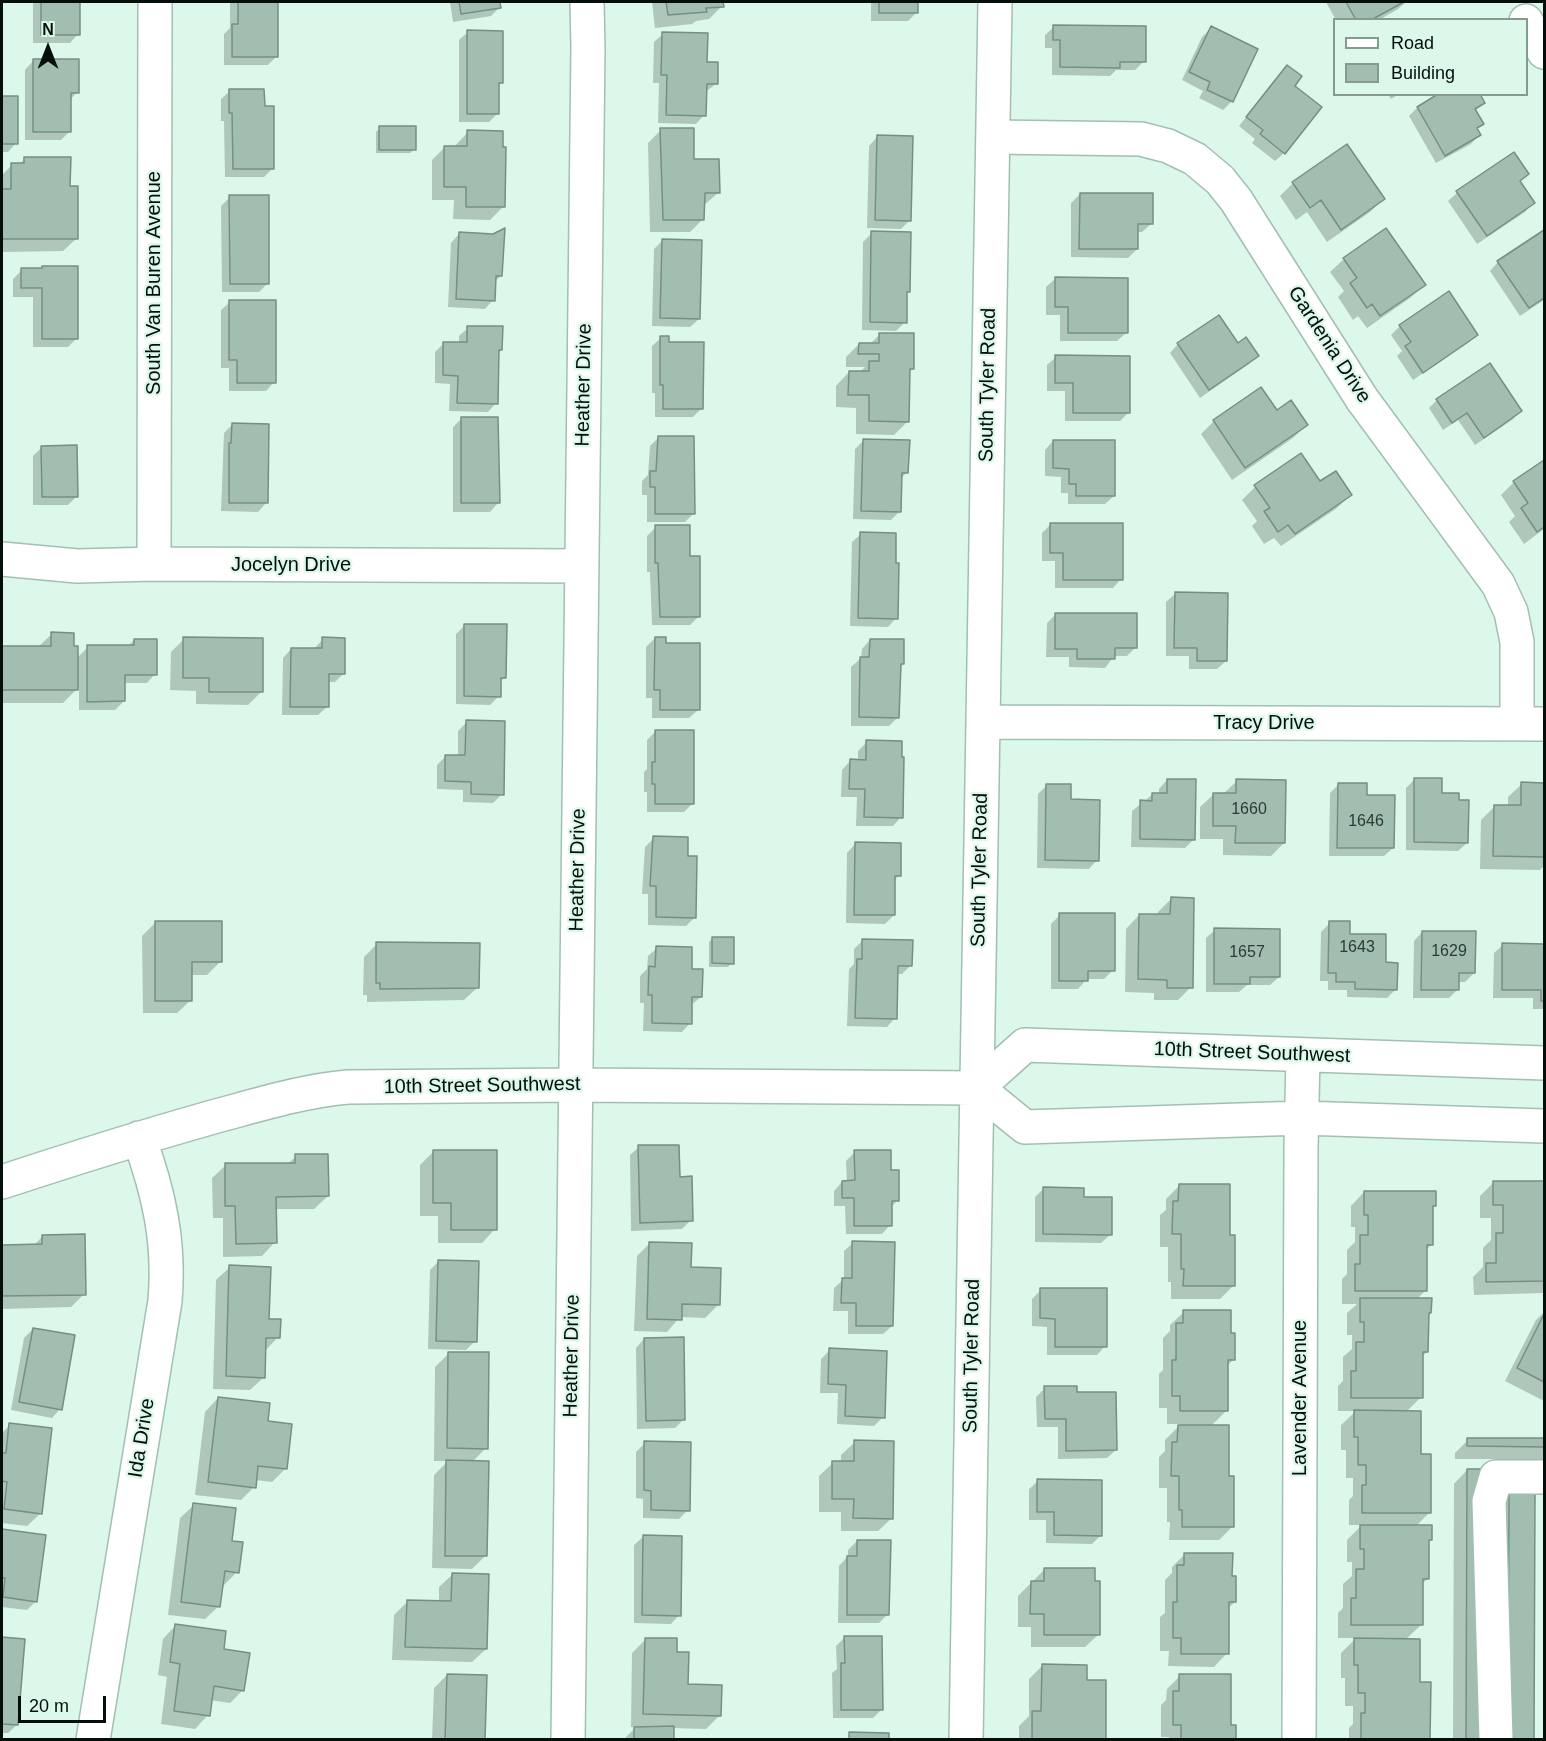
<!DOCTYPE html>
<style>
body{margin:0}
#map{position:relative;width:1546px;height:1741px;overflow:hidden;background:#dbf8ea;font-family:Helvetica,sans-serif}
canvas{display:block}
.frame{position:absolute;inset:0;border:3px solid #050f0a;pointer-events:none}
.legend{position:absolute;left:1333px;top:18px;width:195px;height:78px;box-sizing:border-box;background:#dbf8ea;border:2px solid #859b90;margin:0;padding:8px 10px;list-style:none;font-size:18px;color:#050f0a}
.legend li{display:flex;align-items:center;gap:12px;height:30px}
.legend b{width:30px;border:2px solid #859b90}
.north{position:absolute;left:18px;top:18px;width:60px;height:60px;-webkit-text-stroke:4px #dbf8ea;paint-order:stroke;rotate:0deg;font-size:16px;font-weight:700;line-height:24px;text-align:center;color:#050f0a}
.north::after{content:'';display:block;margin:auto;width:21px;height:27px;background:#050f0a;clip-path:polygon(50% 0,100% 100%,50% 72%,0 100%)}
.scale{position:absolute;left:18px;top:1696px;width:88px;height:27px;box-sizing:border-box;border:3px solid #050f0a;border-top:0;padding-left:8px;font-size:18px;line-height:21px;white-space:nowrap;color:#050f0a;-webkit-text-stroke:4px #dbf8ea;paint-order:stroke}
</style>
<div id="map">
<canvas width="1546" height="1741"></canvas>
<div class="frame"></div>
<ul class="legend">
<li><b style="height:8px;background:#fff"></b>Road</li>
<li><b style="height:16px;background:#a2beb0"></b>Building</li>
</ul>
<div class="north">N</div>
<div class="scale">20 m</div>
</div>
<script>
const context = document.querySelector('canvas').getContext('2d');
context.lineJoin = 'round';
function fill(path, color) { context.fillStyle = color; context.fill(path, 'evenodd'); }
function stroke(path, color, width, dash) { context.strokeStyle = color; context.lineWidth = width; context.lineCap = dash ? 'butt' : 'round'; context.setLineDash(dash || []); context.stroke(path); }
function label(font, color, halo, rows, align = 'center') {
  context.font = font + ' Helvetica,sans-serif'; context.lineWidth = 4.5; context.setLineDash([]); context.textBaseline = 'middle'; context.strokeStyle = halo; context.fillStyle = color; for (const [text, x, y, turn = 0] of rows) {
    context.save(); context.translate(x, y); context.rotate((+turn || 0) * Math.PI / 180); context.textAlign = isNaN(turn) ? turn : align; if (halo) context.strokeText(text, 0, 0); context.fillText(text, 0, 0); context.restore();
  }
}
fill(new Path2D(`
 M33,2H78V34L70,43H33Z
 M230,2H276V57L268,65H224V34L230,28Z
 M450,2H498L499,8L491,16L453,22Z
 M652,2H722V6L709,19L696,21L692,24L655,28Z
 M871,2H917V12L908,21H871Z
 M1326,2H1406L1398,9L1379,20H1336Z
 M1054,27L1144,61L1135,70H1116L1110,76L1052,75V48H1045V35Z
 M1211,28L1232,101L1223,110L1199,98L1203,91L1182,80L1202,37Z
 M468,32L502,82L498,86V113L489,122H459V40Z
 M663,34L706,64L716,84L705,92L704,115L696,124L658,123L659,83H653L654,42Z
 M33,61L77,92L70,100V131L61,140H25V70Z
 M1287,67L1293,86L1284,153L1275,161L1252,143L1255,139L1239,126Z
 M230,91L263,108L273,168L264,177H225L224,121H221V99Z
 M1388,94H1399L1391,99Z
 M2,98H16V143L8,152H2Z
 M1483,103L1475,111L1482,124L1476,130L1479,135L1471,144L1436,163L1409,116L1417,108Z
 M380,128L414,149L410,153H376V132Z
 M661,130L693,160L718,193L703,206V219L690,232H650L648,143Z
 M468,132L504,206L490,220L453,219L454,200H432V160L445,147H454Z
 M877,137L910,220L901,229L867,228L869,146Z
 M1513,154L1527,174L1519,182L1533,203L1525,212L1477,244L1448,201L1457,193Z
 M25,159L77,238L63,251L2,252V175L12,165L19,164Z
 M1293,183L1383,199L1370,212L1327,242L1307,212L1296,220L1280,196Z
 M1080,194L1151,224L1142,232H1137V249L1128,258L1071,257V203Z
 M230,197L268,283L259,292H222L221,206Z
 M1544,232V300L1520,316L1490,271L1498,262Z
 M872,233L908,291L905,294V322L896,331L862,330L863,242Z
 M459,234L501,276L494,282L493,300L485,309L448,307L451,243Z
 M663,240L699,319L690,327L652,326L654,249Z
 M1344,259L1424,285L1410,298L1367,328L1358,316L1353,320L1338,297L1344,291L1330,272Z
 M42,267L77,338L68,347H33V297H13V279L22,270H39Z
 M1055,279L1126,333L1117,341H1060V315H1046V287Z
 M1448,293L1477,335L1468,343L1413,380L1397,356L1402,351L1391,335L1400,326Z
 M230,302L274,382L266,391H229V368H221V310Z
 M468,328L501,350L497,354L496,403L488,412L449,411L450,384L435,383V352L444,343H459V336Z
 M880,334L912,369L908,373V421L894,435L856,434V408L836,407V386L849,372L859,373L865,367H846V357L859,344H870Z
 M661,338L668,343L701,409L693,417H655V393H652V346Z
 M1178,344L1237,345L1257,356L1249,364L1200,398L1170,353Z
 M1056,357L1128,413L1120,421H1065V391H1047V365Z
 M1437,400L1521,411L1512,420L1475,445L1458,420L1443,430L1429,408Z
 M1277,412L1306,425L1293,438L1232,480L1201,434L1214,421Z
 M462,418L499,445L498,503L490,512H453V427Z
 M232,425L266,503L258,512L221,511L224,433Z
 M659,437L693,514L685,522H647V495H642V481L648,475L650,446Z
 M864,440L907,472L901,478L900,511L891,520L853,519L855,449Z
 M1053,441L1114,496L1105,504H1068V493H1061V477L1045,476V450Z
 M42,447L77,496L68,505H33V456Z
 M1544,462V529L1524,544L1509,522L1515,516L1501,495L1514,482Z
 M1320,483L1350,495L1337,508L1281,546L1274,538L1264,544L1252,526L1257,521L1242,500L1255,487Z
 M1051,524L1121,579L1113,588H1055V561H1042V533Z
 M656,527L689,557L699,616L690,625H652L650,572H647V536Z
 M861,534L896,618L888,627L850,626L852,542Z
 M1175,594L1226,661L1217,669H1189V656H1166V602Z
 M1056,614L1135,648L1127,656H1114L1105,668L1069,667V657H1046L1047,623Z
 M465,625L505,677L499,683V696L490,705L456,704V634Z
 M52,634L72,648L77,658L88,647L128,646L134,640L155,674L147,683H124V701L115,710H79V687L63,703H2V647H38Z
 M655,638L665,644L698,710L689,718H652V698H646V647Z
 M184,639L261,692L248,705L196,704V691L170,690L171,652Z
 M323,639L344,673L335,682H327V707L318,715H282L283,658L291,649H314Z
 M870,640L903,664L900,667L898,717L889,726H851V667L861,658L862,649Z
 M467,722L502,794L493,803L463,802V790L437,789V765L446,756H458V731Z
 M656,731L693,803L684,812H647V792H644V772L647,769V740Z
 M867,742L901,817L893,826H856L857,797H841L842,770L850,761H858V751Z
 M1415,779L1458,802L1467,843L1458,851L1406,850V788Z
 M1167,780L1194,839L1185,848L1131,847L1132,811L1153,794H1159V789Z
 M1237,781L1284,843L1271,856L1223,855V839H1200V807L1214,794H1223Z
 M1339,784L1365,796L1393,848L1384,856H1329L1330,793Z
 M1522,784H1544V866L1540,870L1480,869L1481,820L1494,807H1508V797Z
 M1047,785L1069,801L1097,860L1089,869L1037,868L1038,794Z
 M654,838L686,857L695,917L686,926L648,925V894H642L645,847Z
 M855,844L899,875L894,881V915L885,924L846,923L847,853Z
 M1171,899L1191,987L1178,1000H1154V993L1125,992L1126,929L1139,915H1158V912Z
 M1060,915L1113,970L1104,979H1087L1078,989H1051V924Z
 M156,922L220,962L207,975H191V1000L177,1013H143L142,936Z
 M1330,923L1384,964L1396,989L1387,998L1347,997V990H1328V981H1320L1321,932Z
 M1215,930L1279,977L1270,985H1247L1239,992H1206V938Z
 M1422,932L1474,973L1465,982H1458V989L1449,998H1413L1414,941Z
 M713,938L732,963L728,967H709V942Z
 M863,940L911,965L902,974H897L895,1018L887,1027L847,1026L849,969L854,964V949Z
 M377,944L478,987L464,1000L367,1002V995H363L364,957Z
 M1503,945H1544V1009H1533V998H1493L1494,953Z
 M657,948L690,970L701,997L691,1005L690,1023L682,1032L643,1031L644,1003H640V976L647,969L648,956Z
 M639,1147L678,1178L691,1220L682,1229L631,1231L630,1155Z
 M434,1151L495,1229L482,1243H438V1216H420V1165Z
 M855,1152L889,1171L897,1201L890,1208V1225L882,1234H846L845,1206H834V1191L842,1182H847L846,1161Z
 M296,1156L328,1196L314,1209H275V1242L262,1256L223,1257V1218H213L212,1178L226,1165L288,1164Z
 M1493,1183H1544V1293L1474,1295L1473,1277L1483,1267V1248L1491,1240V1218H1480V1196Z
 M1179,1186L1229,1236L1233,1286L1220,1299H1171V1282H1168V1247H1160V1215L1166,1210V1199Z
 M1044,1188L1083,1198L1110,1235L1101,1243L1035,1242V1197Z
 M1364,1192L1434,1206L1431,1209V1245L1425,1251V1291L1416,1300L1430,1313L1427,1315V1352L1421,1357V1397L1406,1412L1419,1456L1429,1513L1415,1527L1430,1540L1427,1543V1579L1421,1585V1625L1405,1640L1419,1684L1429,1740H1349V1728L1353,1724V1706H1345V1678H1341V1653L1356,1638H1338V1613L1343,1608V1584L1352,1576V1562H1347V1540L1362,1525H1349V1500L1353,1496V1478H1346V1450H1341V1425L1356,1411H1338V1386L1343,1381V1357L1352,1349V1335H1347V1313L1357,1304H1342V1279L1347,1274V1250L1355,1242V1227H1351V1206Z
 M43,1236L84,1294L71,1307L2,1309V1246H33Z
 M650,1243L690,1268L719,1304L705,1318L680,1317L667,1332L634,1331L637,1256Z
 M853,1243L892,1326L883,1334H848V1311H833L834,1288L844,1279V1251Z
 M439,1261L475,1341L466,1350L428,1349L430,1270Z
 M230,1267L278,1337L265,1351L264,1377L250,1390L213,1389L216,1280Z
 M1041,1290L1105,1346L1097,1355H1047V1327L1032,1326V1299Z
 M1184,1312L1230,1334L1234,1359L1226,1367V1411L1210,1427L1228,1477L1232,1527L1219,1540H1169L1170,1522H1167V1488H1159V1457L1165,1451V1440L1181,1424H1167V1408H1159V1374L1163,1370V1338L1170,1331V1325Z
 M1544,1312V1401L1505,1381L1536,1320Z
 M33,1329L60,1409L52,1418L11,1410L24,1338Z
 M644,1339L684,1419L675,1428L637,1429L636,1348Z
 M830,1350L883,1417L874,1426L837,1424L838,1393H820L821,1359Z
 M449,1353L486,1448L472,1462L486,1555L472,1569L432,1568L434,1475L448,1461H434L435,1367Z
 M1045,1388L1116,1450L1107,1458L1058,1459V1427H1037L1036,1397Z
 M218,1398L266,1422L285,1469L272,1482L255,1480L254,1487L241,1500L195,1495L205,1412Z
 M10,1425L41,1513L27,1526L2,1523V1433Z
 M1468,1440H1544V1459H1455V1453Z
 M855,1442L892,1518L878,1531H841V1512H819V1476L833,1463H841V1455Z
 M645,1443L688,1510L679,1519L643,1518V1499L636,1498V1452Z
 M1467,1470L1478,1740H1453L1454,1484Z
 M1038,1481L1101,1535L1092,1544L1046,1543V1520H1029V1489Z
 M1510,1496H1534L1495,1740L1496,1509Z
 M194,1505L230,1543L237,1572L224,1585H221L219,1606L205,1619L168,1615L180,1518Z
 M2,1531L44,1536L36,1601L27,1610L2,1607Z
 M643,1537L679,1615L671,1624L634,1623V1545Z
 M857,1541L888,1614L879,1623H838L839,1566L848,1556V1550Z
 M1185,1554L1231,1577L1235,1602L1227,1609V1653L1214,1667L1168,1666L1169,1651H1160V1617L1165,1613V1580L1172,1573V1567Z
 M1045,1569L1099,1634L1085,1647H1031V1627H1018V1596Z
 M453,1574L486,1649L472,1662L392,1660L394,1615L407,1602L439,1603V1587Z
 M176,1625L222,1650L243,1690L230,1703L210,1700L208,1715L195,1729L161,1724L167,1677L158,1675L163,1639Z
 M845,1637L882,1709L873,1718H833L832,1673L837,1669L836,1646Z
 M2,1639L24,1640L17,1725L8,1733H2Z
 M646,1639L675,1653L687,1685L720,1715L706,1729L672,1728V1740H626V1737L636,1727H631L632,1653Z
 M1042,1666L1104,1739V1740H1019V1726L1029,1716V1679Z
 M447,1675L484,1740H432L434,1688Z
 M1180,1676L1235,1740H1169V1737H1161V1705L1166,1700L1167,1689Z`), '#0003');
const building = new Path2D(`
 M41,2H80V35H41Z
 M238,2H278V57H232V24H238Z
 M459,2H500L501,8L461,14Z
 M666,2H723L724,7L706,8L707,12L668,15Z
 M879,2H918V13H879Z
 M1346,2H1404L1371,20H1356Z
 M1053,25L1146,26V62H1120V68L1060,67V40H1053Z
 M1211,26L1258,49L1233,102L1207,90L1210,82L1189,72Z
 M467,30L503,31V83H499V114H467Z
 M662,32L708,33L707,62H718V84H707L706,116L666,115L667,75H661Z
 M33,59H79V93H71V132H33Z
 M1287,65L1302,76L1295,86L1322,107L1285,154L1260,134L1263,130L1246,117Z
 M229,89H264L265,106H274V169H233L232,113H229Z
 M1438,94H1480L1485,103L1475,109L1484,124L1477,128L1481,135L1445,156L1417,107Z
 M2,96H18V144H2Z
 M379,126H416V150H379Z
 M660,128H694V159H719L720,193H705L704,220H663Z
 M467,130L503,131V147H506L505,207H466V187H444V146H467Z
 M877,135L913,136L911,221L875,220Z
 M1347,144L1385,199L1341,230L1321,200L1310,208L1292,182Z
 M1514,152L1529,174L1520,181L1535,203L1487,236L1456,191Z
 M24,157H71L70,186H78V239H2V189H11V163H24Z
 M1080,193H1153V224H1138V249H1079Z
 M229,195H269V284H230Z
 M505,228L502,276H496L495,301L456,299L459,232L493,234Z
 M1386,228L1426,285L1380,316L1372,304L1367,308L1350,283L1357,278L1343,258Z
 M1544,230V298L1529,308L1497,261Z
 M871,231L911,232L910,292H907V323L870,322Z
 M662,239L702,240L700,319L660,318Z
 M42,266H78V339H42V288H21V268H42Z
 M1055,277L1128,278V333H1068V307H1055Z
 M1449,291L1478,335L1423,373L1405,346L1411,342L1399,325Z
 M229,300H276V383H237V360H229Z
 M1219,315L1238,343L1246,337L1259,356L1209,390L1177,343Z
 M467,326H503L502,350H499L498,404L457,403L458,376L443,375V342H467Z
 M879,333H914V369H910L909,422L869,421V395H848L849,371H869V361H879V354H858L859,343H879Z
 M660,336H669V342H704L703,409H663V385H660Z
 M1055,355L1130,356V413H1073V383H1055Z
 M1490,363L1522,411L1484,438L1467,413L1452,423L1436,399Z
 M1261,387L1277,410L1291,400L1308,425L1245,468L1213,420Z
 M461,417H498L500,503H461Z
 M232,423L269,424L268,503H229V443H231Z
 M658,436H694L695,514H655V487H650V471H656Z
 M863,439L910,440L908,473H902L901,512L861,511Z
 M1053,440H1115V496H1076V484H1069V469L1053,468Z
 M77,445L78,497H42L41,446Z
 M1301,453L1320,481L1336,471L1352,495L1295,534L1288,525L1278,532L1264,511L1270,508L1254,485Z
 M1544,460V527L1537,532L1521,508L1528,503L1513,481Z
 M1050,523H1123V580H1063V553H1050Z
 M655,525H690V556H700V617H660L658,563H655Z
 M860,532L896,533V563H899L898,619L858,618Z
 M1175,592L1228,593L1227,661H1197V648H1174Z
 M1055,613H1137V648H1115V659H1077V649H1055Z
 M464,624H507L506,678H501V697L464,696Z
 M51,632L74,633V646H78V690H2V646H51Z
 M183,637L263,638V692H209V678H183Z
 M322,637L345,638V674H329V707H290L291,648H322Z
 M655,637H666V643H700V710H660V690H654Z
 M134,639H157V675H125V701L87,702V645H134Z
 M870,639H904V664H901L899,718L859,717L860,657H869Z
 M466,720L505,721L504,795L471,794V782L445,781V755H465Z
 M655,730H694V804H655V784H652V762H655Z
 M866,740L902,741V757H904L903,818L864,817L865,789H849L850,759L866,760Z
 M1414,778H1442V793H1459V800H1469L1468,843L1414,842Z
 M1167,779H1196L1195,840L1140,839V800L1152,801V793H1167Z
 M1236,779L1286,780L1285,843H1235L1236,826H1213V793H1236Z
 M1521,782L1544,783V857L1493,856L1494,805H1521Z
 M1338,783H1367V795H1395L1394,848H1337Z
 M1046,784H1071V799L1100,800L1099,861L1045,860Z
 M653,836L688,837V856H697L696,918L656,917V886H650Z
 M855,842L901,843V876H895V915H854Z
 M1171,897L1194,898L1193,988H1167V980L1138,979L1139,914H1170Z
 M1059,913H1115V971H1088V981H1059Z
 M155,921H222V962H192V1001H155Z
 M1329,921H1350V934H1386V962L1398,963L1397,990L1355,989V982H1336V973H1328Z
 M1214,928L1280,929V977H1250V984H1214Z
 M1422,931H1476L1475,973H1459V990H1421Z
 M712,937H734V964L712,963Z
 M862,939L913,940L912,966H898L897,1019L855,1018L857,959H862Z
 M376,942L480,943L479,988L380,989V983H376Z
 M1502,943L1544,944V1001H1541V990H1502Z
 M656,946L692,947V969H703L702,997H692V1024L652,1023V995H648L649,966L655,967Z
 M638,1145H679L680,1177L692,1176L693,1221L640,1223Z
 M433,1150H497V1230H451V1203H433Z
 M854,1150H891V1170H899V1201H892V1226H854V1198H842V1181L855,1180Z
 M295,1154H328L329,1196L276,1197L277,1243L236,1244L235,1206H225V1163H295Z
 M1493,1181H1544V1281L1486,1282V1263H1496V1233H1503V1205H1493Z
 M1179,1184H1230V1235H1235V1286H1183L1184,1269H1181V1234H1172L1173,1201H1178Z
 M1043,1187L1084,1188V1197H1112V1235L1043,1234Z
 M1364,1191H1436V1206H1433V1245H1427V1291H1355V1264H1360V1235H1368V1215H1364Z
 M85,1234L86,1295L2,1296V1245L42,1244V1235Z
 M852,1241L895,1242L893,1326H856V1303H841L842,1278H852Z
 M649,1242L692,1243L691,1267L721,1268L720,1305L682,1304V1320L647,1319Z
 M438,1260L479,1261L477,1342L436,1341Z
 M229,1265L271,1267L269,1319H281L280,1338H266L265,1378L226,1376Z
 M1040,1288H1107V1347H1055V1319L1040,1318Z
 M1360,1298H1432L1431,1313H1429L1428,1352H1423V1398H1351V1371H1356V1342H1364V1322H1360Z
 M1183,1310H1231V1333H1235V1360H1228V1411H1180V1396H1172V1360H1176V1323H1183Z
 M1544,1314V1382L1517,1368Z
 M33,1328L75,1335L62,1410L19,1402Z
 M684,1337L685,1420L646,1421L644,1338Z
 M829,1348L887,1351L885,1418L845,1416L846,1385L828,1384Z
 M448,1352H489L488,1449L447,1448Z
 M1044,1386H1077V1392H1116L1117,1450L1066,1451V1419H1045Z
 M218,1397L270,1403L268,1421L292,1424L287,1469L258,1466L256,1488L208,1482Z
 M1354,1410L1421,1411V1454H1431V1513H1362V1485H1366V1465H1358V1437H1354Z
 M9,1423L52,1428L42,1514L4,1509L7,1482L2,1481V1453H6Z
 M1178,1425H1229V1476H1234V1527H1182V1510H1179V1476H1171L1172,1442H1177Z
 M1467,1438H1544V1447L1467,1446Z
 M854,1440L894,1441L893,1519L853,1518L854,1499H832V1461H854Z
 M644,1441L691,1442L690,1511L651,1510V1491L644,1490Z
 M446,1460L489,1461L487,1556H445Z
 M1467,1469H1481L1480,1740H1466Z
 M1037,1479L1102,1480V1536L1054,1535V1512H1037Z
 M1509,1494H1535L1534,1740H1508Z
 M193,1503L236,1508L232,1541L243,1542L239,1573L225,1571L220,1607L181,1602Z
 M1360,1525H1432V1540H1429V1579H1423V1625H1351V1598H1356V1569H1364V1549H1360Z
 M2,1529L46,1535L37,1602L3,1597L5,1578H2Z
 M643,1535L682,1536L681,1616L642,1615Z
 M857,1540H891L889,1615H847V1556H857Z
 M1184,1553H1233L1232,1576H1236V1602H1229V1654H1181V1638H1173V1602H1177V1565H1184Z
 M1044,1568H1095V1581H1100V1635H1044V1614H1030L1031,1581H1044Z
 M452,1573L489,1574L487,1649L405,1647L407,1600L451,1601Z
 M175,1624L226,1631L224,1649L250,1653L244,1691L214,1686L210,1716L174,1711L180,1664L170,1662Z
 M844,1636H882L883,1710H841V1663H845Z
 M2,1637L25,1639L18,1725L2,1724Z
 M645,1638H677V1652H689L688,1684L722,1685L721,1716L643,1714Z
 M1354,1638L1420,1639V1682H1431L1430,1740H1361V1713H1365V1693H1358V1665H1354Z
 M1042,1664L1087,1665V1680H1106V1739H1032V1711H1041Z
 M447,1674L487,1675L485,1740H445Z
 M1179,1674H1231V1725H1236V1740H1181V1725H1173V1691H1179Z
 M674,1726V1740H634V1727Z
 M849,1732L889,1733V1740H849Z`);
fill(building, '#a2beb0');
stroke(building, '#759083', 1.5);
const minor = new Path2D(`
 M1526,21L1544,52
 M993,137L1141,139L1168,146L1195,159L1220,180L1236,200L1362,399L1498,584L1511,612L1517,642V724
 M2,559L77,566L154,564L582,566
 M154,564L155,2
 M983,722L1544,724
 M977,1088L1025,1045L1544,1063
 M2,1182C72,1159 142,1137 213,1117C258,1105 302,1091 348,1087L575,1085L977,1088L1025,1127L1302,1118L1544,1126
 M93,1740L165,1301C170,1242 159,1193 139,1138
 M568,1740L588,48L587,2
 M966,1740L995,2
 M1299,1740L1301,1148L1303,1056
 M1496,1740L1489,1501L1496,1477H1544`);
stroke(minor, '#a3bfb1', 36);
stroke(minor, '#fff', 33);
label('16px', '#2c3b34', null, [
 ["1660",1249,810],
 ["1646",1366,822],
 ["1643",1357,948],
 ["1629",1449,952],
 ["1657",1247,953]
]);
label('20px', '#050f0a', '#dbf8ea', [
 ["South Van Buren Avenue",154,283,-90],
 ["Gardenia Drive",1329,345,57],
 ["Heather Drive",584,385,-89],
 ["South Tyler Road",988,385,-89],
 ["Jocelyn Drive",291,565],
 ["Tracy Drive",1264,723],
 ["Heather Drive",578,870,-89],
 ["South Tyler Road",980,870,-89],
 ["10th Street Southwest",1252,1053,2],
 ["10th Street Southwest",482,1086,-1],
 ["Heather Drive",572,1356,-89],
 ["South Tyler Road",972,1356,-89],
 ["Lavender Avenue",1300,1398,-90],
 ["Ida Drive",142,1438,-81]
]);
</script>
